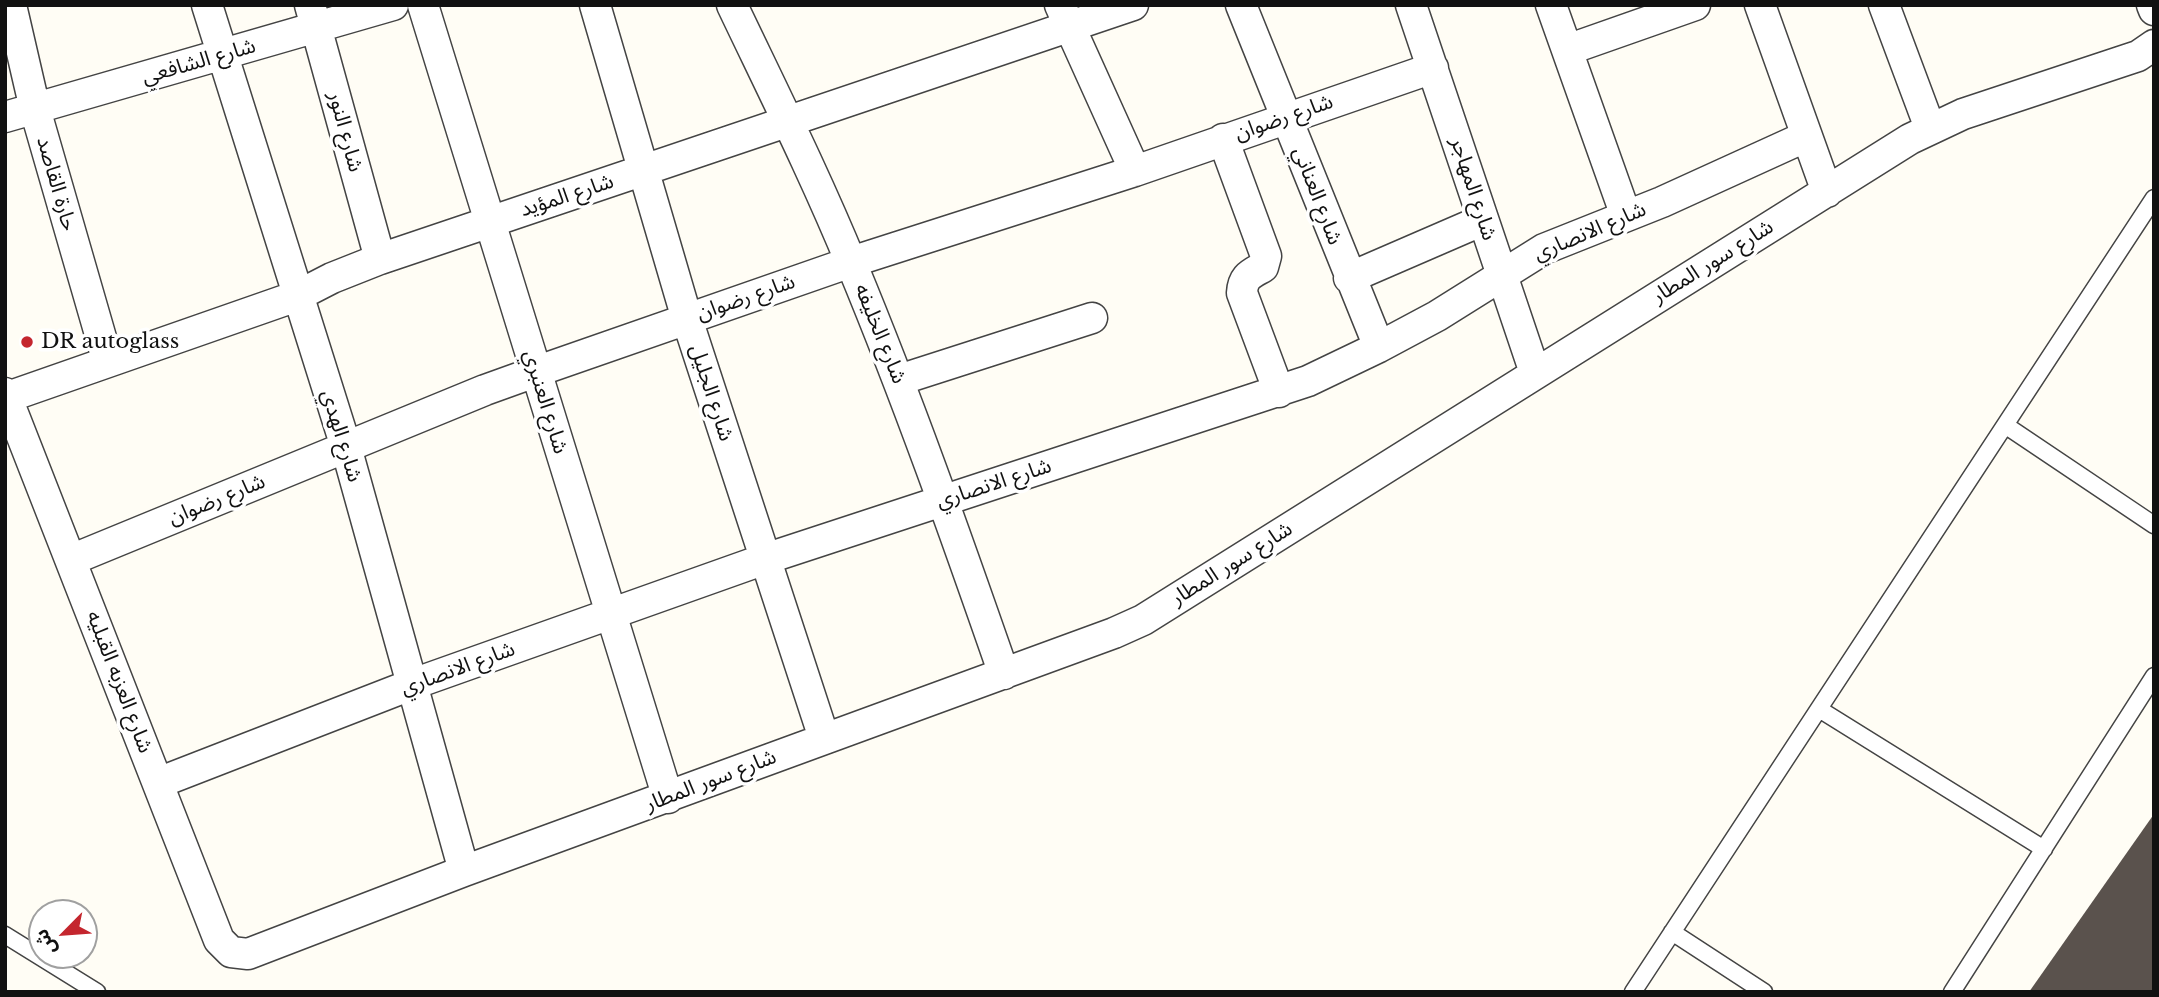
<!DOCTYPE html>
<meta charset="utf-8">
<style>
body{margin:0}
#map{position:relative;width:2159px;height:997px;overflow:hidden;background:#fffdf5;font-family:"Libre Baskerville","Noto Sans Arabic",serif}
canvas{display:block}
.frame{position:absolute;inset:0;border:7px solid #111;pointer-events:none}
.north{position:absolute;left:28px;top:899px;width:70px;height:70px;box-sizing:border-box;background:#fff;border:2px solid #a0a0a0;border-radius:50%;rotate:245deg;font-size:19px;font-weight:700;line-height:28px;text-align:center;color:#111}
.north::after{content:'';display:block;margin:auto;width:24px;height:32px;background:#c4262e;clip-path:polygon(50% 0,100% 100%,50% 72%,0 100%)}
</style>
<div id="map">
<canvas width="2159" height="997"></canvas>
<div class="frame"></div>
<div class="north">ش</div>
</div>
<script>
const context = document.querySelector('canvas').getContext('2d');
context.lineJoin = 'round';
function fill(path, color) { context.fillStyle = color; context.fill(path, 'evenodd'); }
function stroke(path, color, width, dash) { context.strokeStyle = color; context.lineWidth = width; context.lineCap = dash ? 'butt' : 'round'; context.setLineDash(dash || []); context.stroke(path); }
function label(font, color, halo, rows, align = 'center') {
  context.font = font + ' "Libre Baskerville","Noto Sans Arabic",serif'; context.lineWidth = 7; context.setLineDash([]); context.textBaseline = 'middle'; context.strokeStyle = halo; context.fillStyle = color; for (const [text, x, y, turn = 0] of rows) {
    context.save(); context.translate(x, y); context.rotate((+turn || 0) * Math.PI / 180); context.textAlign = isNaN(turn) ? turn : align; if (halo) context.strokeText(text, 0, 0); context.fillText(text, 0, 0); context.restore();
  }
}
fill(new Path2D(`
 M2154,814V992H2029Z`), '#5a524d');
const lane = new Path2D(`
 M2005,425L2154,525
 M1819,709L2044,849
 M1672,932L1764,992
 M5,935L97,992
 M1633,992L2154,198
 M1952,992L2154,676`);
const street = new Path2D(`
 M11,5L35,109L108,362
 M207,5L346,447L464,871
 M310,5L380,259
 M423,5L668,798
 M595,5L687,319L824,738
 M732,5C773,91 816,177 852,265C908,400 956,536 1004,674
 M1060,5L1135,171
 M1241,5L1379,347
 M1411,5L1535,373
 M1551,5L1626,216
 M1760,5L1827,192
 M1884,5L1930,128
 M2152,5L2154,10
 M1567,50L1695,5
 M5,117L393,5
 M1223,139L1266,256L1263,267C1251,274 1243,276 1242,293L1279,392
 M1349,278L1483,220
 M899,380L1092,318
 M5,393L219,940L231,952L248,954L464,871L1114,633L1143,620L1910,139L1963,114L2138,56L2154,45
 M5,398L297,296L332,278L380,259L1133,5
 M71,560L485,390L535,372L851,262L1135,171L1433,68
 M158,783L413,684L765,559L1308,381L1379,347L1437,316L1544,249L1662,202L1807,136`);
stroke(lane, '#444', 19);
stroke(street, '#444', 33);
stroke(lane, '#fff', 16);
stroke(street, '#fff', 30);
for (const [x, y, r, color] of [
 [27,342,7,"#c4262e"]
]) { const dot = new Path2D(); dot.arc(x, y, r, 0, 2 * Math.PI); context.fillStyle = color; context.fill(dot); stroke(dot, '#fff', 2.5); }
label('21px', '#111', '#fff', [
 ["شارع الشافعي",199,62,-16],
 ["شارع رضوان",1284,118,-19],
 ["شارع النور",345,132,75],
 ["حارة القاصد",56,184,74],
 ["شارع المهاجر",1473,189,72],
 ["شارع المؤيد",567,196,-18],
 ["شارع العناني",1317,196,69],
 ["شارع الانصاري",1590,232,-23],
 ["شارع سور المطار",1713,262,-32],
 ["شارع رضوان",746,298,-19],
 ["شارع الخليفه",880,334,68],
 ["شارع الجليل",711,393,72],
 ["شارع العنبري",545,402,73],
 ["شارع الهدي",341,436,73],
 ["شارع الانصاري",994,484,-18],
 ["شارع رضوان",217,500,-22],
 ["شارع سور المطار",1232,564,-32],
 ["شارع الانصاري",458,669,-20],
 ["شارع العزبه القبليه",119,682,69],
 ["شارع سور المطار",711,781,-21]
]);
label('21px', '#111', '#fff', [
 ["DR autoglass",41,342]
], 'left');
</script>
